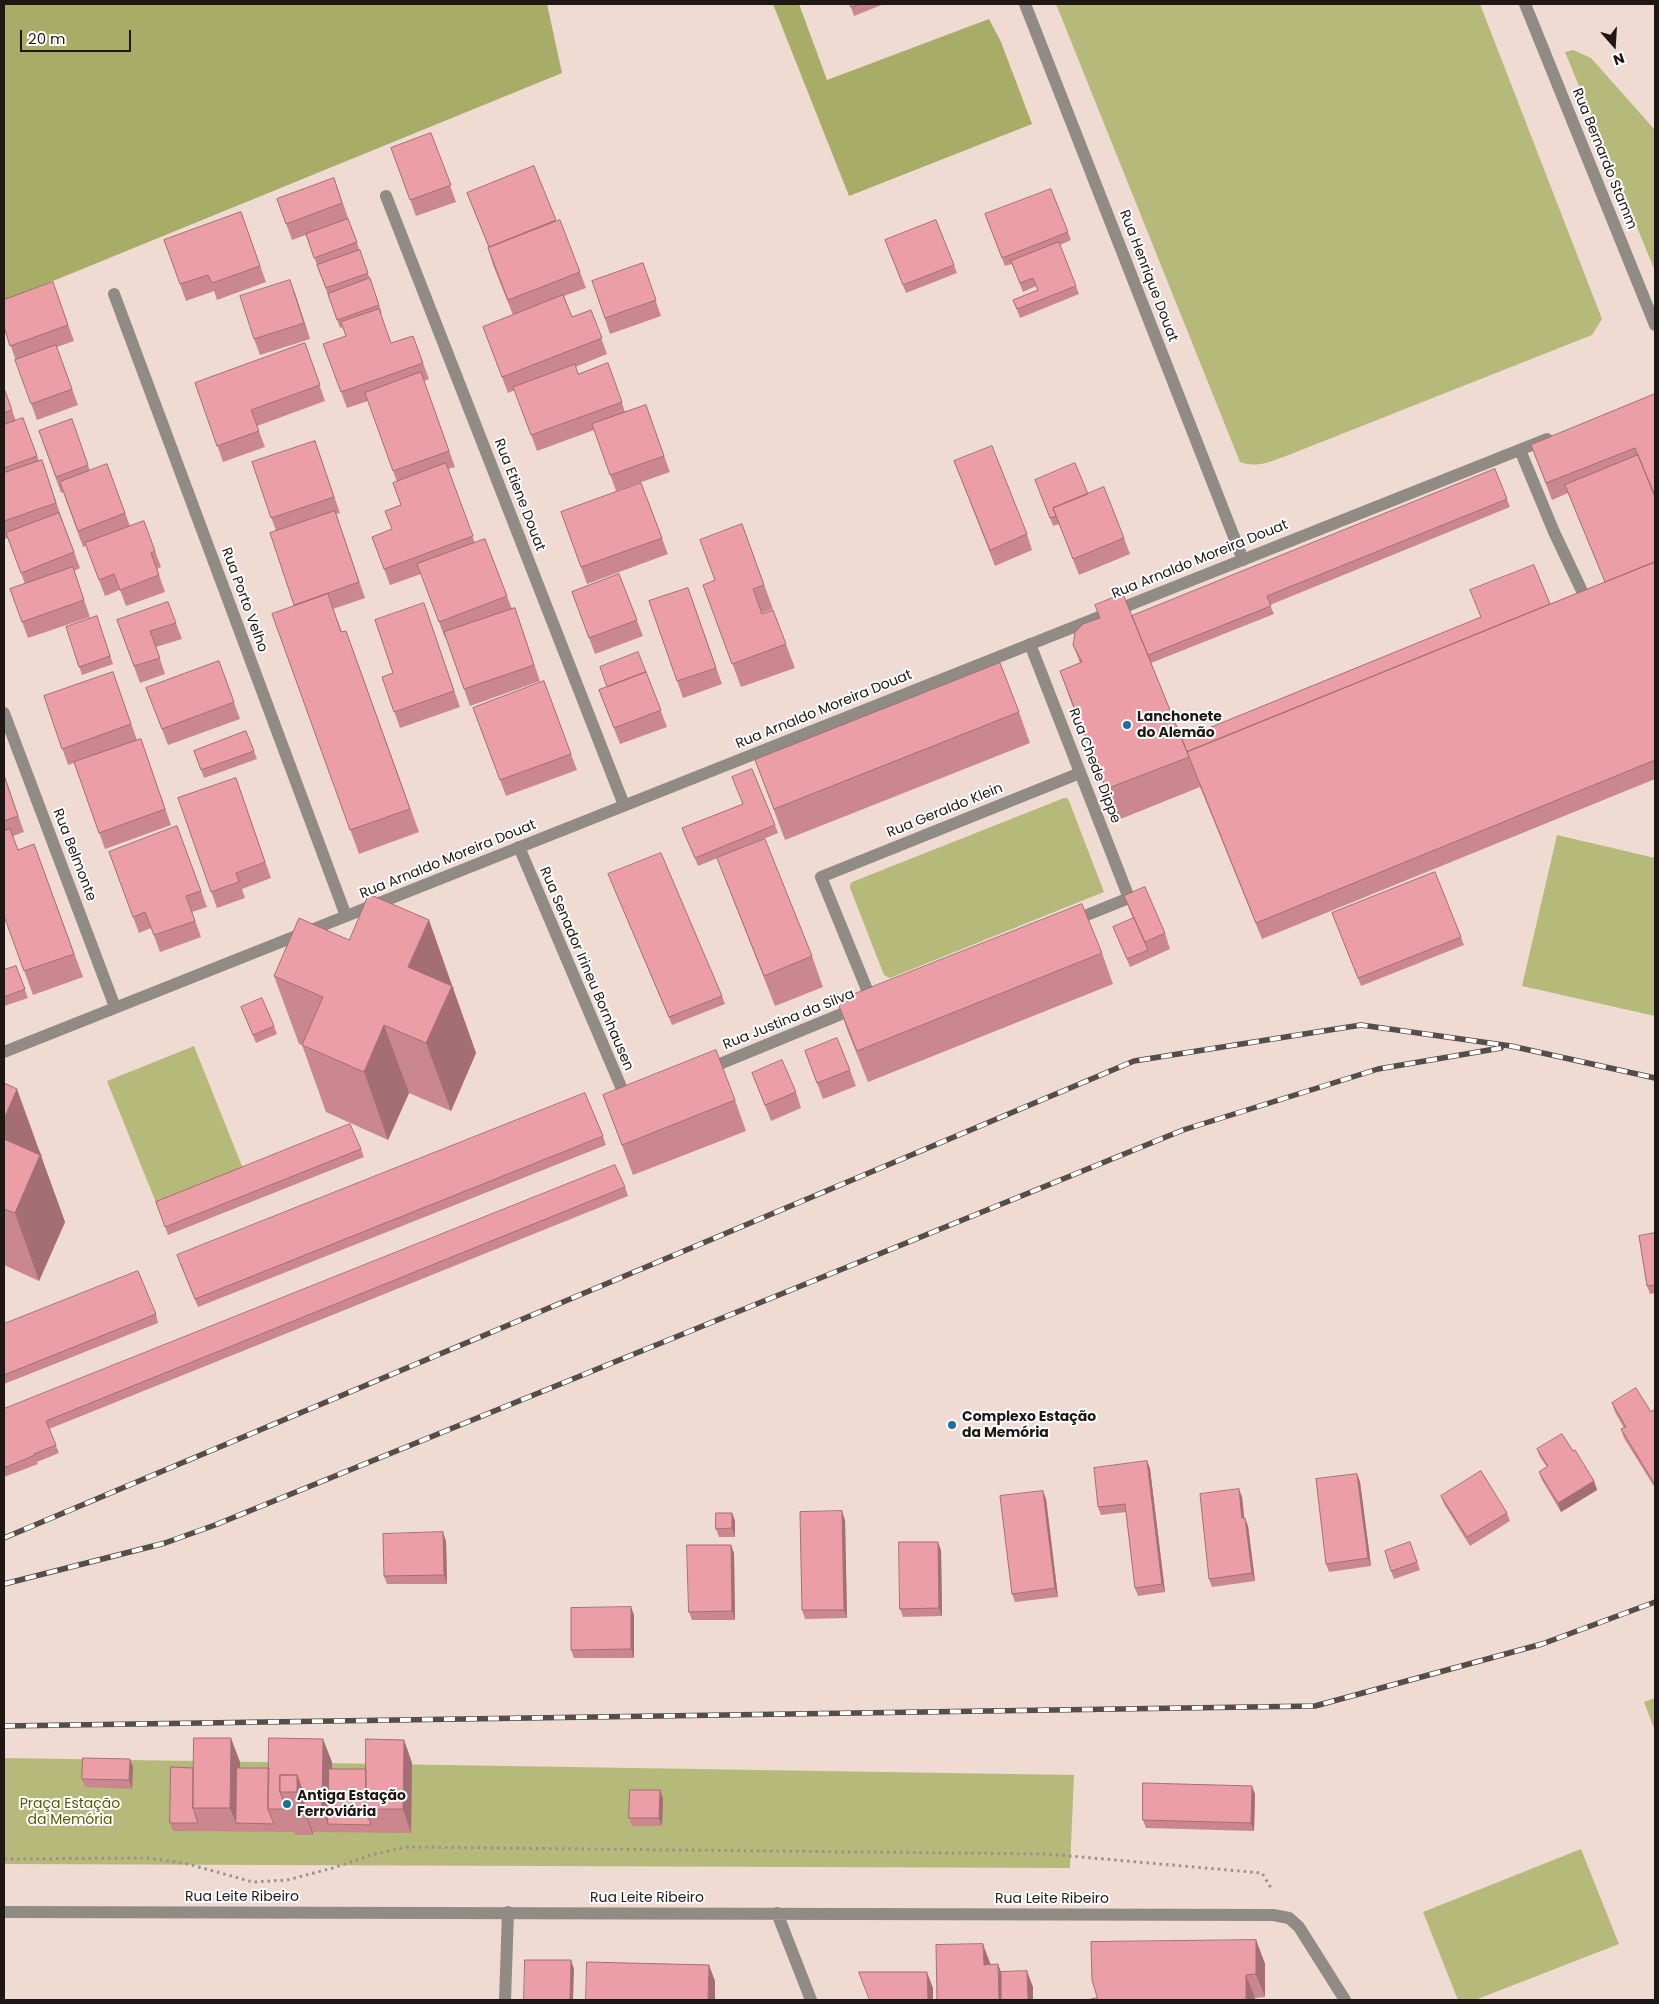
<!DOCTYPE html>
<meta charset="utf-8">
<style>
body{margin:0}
#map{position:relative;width:1659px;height:2004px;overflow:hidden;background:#efdbd2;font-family:Poppins,sans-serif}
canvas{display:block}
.frame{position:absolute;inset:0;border:5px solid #1e1714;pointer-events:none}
.north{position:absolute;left:1589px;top:20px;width:50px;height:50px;-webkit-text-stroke:4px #fff;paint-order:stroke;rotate:161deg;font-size:14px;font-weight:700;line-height:20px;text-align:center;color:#1e1714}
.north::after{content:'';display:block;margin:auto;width:18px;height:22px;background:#1e1714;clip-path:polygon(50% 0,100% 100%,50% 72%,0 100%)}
.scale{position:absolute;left:20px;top:30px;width:111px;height:22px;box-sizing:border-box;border:2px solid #1e1714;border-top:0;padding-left:6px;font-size:15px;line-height:18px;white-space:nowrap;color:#1e1714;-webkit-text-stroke:4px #fff;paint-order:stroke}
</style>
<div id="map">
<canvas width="1659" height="2004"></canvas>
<div class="frame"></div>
<div class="north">N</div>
<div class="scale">20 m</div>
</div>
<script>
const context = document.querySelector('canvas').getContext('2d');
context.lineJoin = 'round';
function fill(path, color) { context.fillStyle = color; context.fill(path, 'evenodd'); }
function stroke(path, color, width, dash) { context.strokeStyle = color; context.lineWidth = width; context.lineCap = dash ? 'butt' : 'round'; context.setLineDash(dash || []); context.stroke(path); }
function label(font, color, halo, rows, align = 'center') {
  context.font = font + ' Poppins,sans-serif'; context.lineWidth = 4; context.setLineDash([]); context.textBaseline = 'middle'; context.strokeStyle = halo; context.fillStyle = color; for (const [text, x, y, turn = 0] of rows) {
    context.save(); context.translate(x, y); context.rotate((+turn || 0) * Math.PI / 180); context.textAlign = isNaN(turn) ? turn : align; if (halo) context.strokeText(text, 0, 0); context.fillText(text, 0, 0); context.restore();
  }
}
fill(new Path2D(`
 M1056,4H1480L1602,319L1592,335L1286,456C1270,462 1257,468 1240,462Z
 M1573,50L1591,58L1655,130V271L1565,52Z
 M1064,798H1067L1069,801L1104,892L890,978L884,975L850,888V885L852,882Z
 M1557,835L1655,858V1016L1522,986Z
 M194,1046L246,1176L159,1210L107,1081Z
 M1655,1698V1731L1644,1702Z
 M4,1758L1074,1775L1070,1868L4,1864Z
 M1581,1849L1619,1944L1475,2000H1458L1423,1912Z`), '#b5ba7a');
fill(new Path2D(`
 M4,4H547L562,73L4,301Z
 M773,4H799L827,80L989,19L1001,42L1032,124L849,196Z`), '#a7ac66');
stroke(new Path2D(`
 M4,1859L148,1858L188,1864L253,1882L287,1880L333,1868L371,1855L406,1847L1047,1854L1262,1873L1271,1888`), '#9f9089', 3, [2.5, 4]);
stroke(new Path2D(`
 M1520,450L1554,532L1581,589
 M505,2000L508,1912`), '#908c85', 12);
stroke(new Path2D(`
 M1025,4L1243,560
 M386,196L624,805
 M114,294L346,916
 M1030,644L1129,898L1072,921
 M4,713L115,1007
 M519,847L627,1101
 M872,1002L821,877L1080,773
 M705,1070L856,1008`), '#908c85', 12);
stroke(new Path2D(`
 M1525,4L1655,325
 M4,1052L1547,439
 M4,1912L1273,1915L1289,1918L1299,1927L1345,2000
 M777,1913L811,2000`), '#908c85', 12);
const rail = new Path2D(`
 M4,1538L1134,1061L1361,1025L1511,1046L1655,1078
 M4,1584L165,1543L215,1525L1183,1130L1378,1069L1501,1048
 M4,1726L1315,1706L1542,1644L1655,1602`);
stroke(rail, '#574d48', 5.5);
stroke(rail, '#fff', 4, [11]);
fill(new Path2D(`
 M850,4H884L854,16Z
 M431,133L456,202L416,216L391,148Z
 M534,166L556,222L580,272L586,288L564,296L572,317L591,310L607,354L575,367L578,374L608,363L625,412L646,405L670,472L616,491L594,430L537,451L515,390L508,393L483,327L513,315L493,265L488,248H489L467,193Z
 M334,178L382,313H380L391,343L413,336L429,379L424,381L455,467L448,469L475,543L485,539L512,609L515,608L540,681L470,706L446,638H445L421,574L390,585L372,537L392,529L401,505L397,482L368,401L347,408L329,360L346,336L343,327L340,328L306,235L292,240L277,199Z
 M241,212L266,282L217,300L214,291L186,301L164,240Z
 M985,214L1068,232L1071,240L1060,245L1079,294L1020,318L1013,300L1038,290L1036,286L1023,292L1012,264L1005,266Z
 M936,220L957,273L906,293L885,240Z
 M643,263L661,316L610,334L592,281Z
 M290,280L310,339L260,355L254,339Z
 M53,282L74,341L57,347L78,405L37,420L4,327Z
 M305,343L325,401L257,426L265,447L223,462L195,383Z
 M4,388L16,421L23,418L39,461L42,460L62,519L80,568L74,571L90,617L28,638L10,589L25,584L8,538L4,539Z
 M1655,394V779L1262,939L1200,787L1118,820L1071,702L1060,671L1080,663L1073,645L1132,616L1495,469L1510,507L1270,605L1274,614L1151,663L1182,739L1550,604L1605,582L1568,493L1552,500L1531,445Z
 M72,419L90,471L107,464L130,526L144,521L161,567L157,569L165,592L126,606L120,590L105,596L86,546L83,547L63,492L61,493L39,431Z
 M315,441L340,513L336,514L365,598L333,609L342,632L346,631L419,832L359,854L272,614L295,606L270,533L276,531L252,462Z
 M954,461L1027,534L1032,550L995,566Z
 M1035,480L1088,494L1124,538L1130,554L1079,575L1059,524L1053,526Z
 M641,483L668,554L587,584L561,512Z
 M742,524L773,609L762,613V614L773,610L795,668L741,687L703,585L715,580Z
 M619,574L643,636L595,654L572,592Z
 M688,588L722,684L683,698L649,601Z
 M168,602L182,639L156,647L165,674L140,683L117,620Z
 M97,616L113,664L82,675L66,627Z
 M429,619L460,707L400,728L382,677L393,673Z
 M219,661L240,719L168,745L146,688Z
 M113,672L137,740L141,739L171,825L105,849L74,763L68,765L44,696Z
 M646,672L667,727L620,744L599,690Z
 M544,681L577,770L506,796L473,708Z
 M1019,712L1030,743L785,840L755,760Z
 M246,731L257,759L204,778L194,751Z
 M4,775L24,832L13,836L18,850L34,844L83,977L33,995L4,916Z
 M236,778L271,878L242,889L245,898L217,908L178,798Z
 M743,804L775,825L778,833L698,866L682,828Z
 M177,826L207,907L192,912L201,937L160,952L151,928L139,933L109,852Z
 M717,858L812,956L823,987L775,1006L729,889Z
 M1435,872L1464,945L1361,986L1332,913Z
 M608,874L722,996L725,1004L672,1025Z
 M1124,896L1165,933L1170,949L1130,967L1113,927L1133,919Z
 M1102,953L1113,984L868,1082L848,1032L837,1001Z
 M16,966L28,998L4,1006V970Z
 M274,976L454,987L453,989L476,1053L451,1111L409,1093L388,1140L326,1112L302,1045L299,1044Z
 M241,1007L274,1026L277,1034L256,1043Z
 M805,1051L850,1070L856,1086L823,1099Z
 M752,1073L796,1092L801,1108L771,1121Z
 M4,1083L42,1156L41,1157L65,1222L39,1281L4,1265Z
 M603,1095L735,1100L746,1131L633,1175Z
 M603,1136L606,1145L198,1307L180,1264Z
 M361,1149L364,1157L168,1235L156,1202Z
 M625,1187L628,1196L49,1429L59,1453L37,1462L38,1464L4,1477V1409Z
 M1655,1233V1293L1650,1294L1647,1286Z
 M156,1314L158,1323L4,1384V1324Z
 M1612,1403L1651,1412L1655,1409V1488L1624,1438L1621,1429L1624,1428L1615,1412Z
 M1537,1449L1573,1451L1594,1481L1597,1490L1561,1512L1542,1480L1539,1472L1547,1467L1540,1457Z
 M1147,1461L1150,1469L1165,1592L1138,1596L1135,1588L1126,1512L1101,1515L1098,1507Z
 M1357,1474L1360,1482L1371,1566L1329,1572L1326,1564Z
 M1441,1496L1507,1513L1510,1521L1470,1546L1444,1504Z
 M1242,1497L1244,1518L1248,1526L1255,1581L1212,1587L1209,1579Z
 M1046,1499L1058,1597L1015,1602L1012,1594Z
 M732,1513L735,1521V1537H719L716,1529Z
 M845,1520L847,1618L805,1619L802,1610Z
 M446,1541L447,1584H387L384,1576Z
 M1410,1542L1420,1570L1394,1579L1391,1571Z
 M941,1550L942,1616L903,1617L900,1609Z
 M734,1553L735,1620H692L689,1612Z
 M634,1615V1658H574L571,1650Z
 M404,1740L412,1763L411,1833L313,1832V1835H295L294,1832L173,1831L170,1823L193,1768L240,1762V1768H269L332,1762V1769H366Z
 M133,1767L132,1789L85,1787L82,1779Z
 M1255,1794L1254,1831L1146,1828L1143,1820Z
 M663,1798L662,1826H632L629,1818Z
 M1256,1940L1265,1964V1997L1255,1998H1097Z`), '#ca888e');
fill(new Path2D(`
 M290,280L296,296L310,339L304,323Z
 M429,920L476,1053L451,1111L426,1043L408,967Z
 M384,1025L409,1093L388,1140L364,1072Z
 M17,1089L65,1222L39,1281L15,1213L4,1156V1119Z
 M1147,1461L1150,1469L1165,1592L1162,1584Z
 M1357,1474L1360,1482L1371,1566L1368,1558Z
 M1594,1481L1597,1490L1561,1512L1558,1503Z
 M1239,1489L1242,1497L1245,1526L1242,1518Z
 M1043,1491L1046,1499L1058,1597L1055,1588Z
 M842,1511L845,1520L847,1618L844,1610Z
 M732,1513L735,1521V1537L732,1528Z
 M1245,1518L1248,1526L1255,1581L1252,1573Z
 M443,1532L446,1541L447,1584L444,1575Z
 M938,1542L941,1550L942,1616L939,1608Z
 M731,1545L734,1553L735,1620L732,1611Z
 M631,1607L634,1615V1658L631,1649Z
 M231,1738L240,1762L239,1824L236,1823L230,1808Z
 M323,1739L332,1762L331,1824H328L322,1809Z
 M404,1740L412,1763L411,1833L403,1809Z
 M130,1759L133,1767L132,1789L129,1780Z
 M297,1775L309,1809H304L313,1832V1835L297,1792Z
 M1252,1786L1255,1794L1254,1831L1251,1823Z
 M660,1790L663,1798L662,1826L659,1818Z
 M1256,1940L1265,1964V1997L1256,1974Z
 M983,1944L992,1968L984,1965Z
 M571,1960L574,1969L573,2000H570Z
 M998,1964L1007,1988V2000H999Z
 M709,1965L715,1981V2000H708Z
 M1027,1971L1033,1987V2000H1028Z
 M927,1972L933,1988V2000H928Z
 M1246,1975L1255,1998V2000H1246Z`), '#a46f74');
const building = new Path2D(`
 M850,4H861L851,7Z
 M431,133L451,185L410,200L391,148Z
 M534,166L556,220L489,247L467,193Z
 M334,178L342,203L286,224L277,199Z
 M1051,189L1068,232L1002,258L985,214Z
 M241,212L260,266L212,283L208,275L180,284L164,240Z
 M348,219L357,242L314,258L306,234Z
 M560,220L580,272L508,300L488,248Z
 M936,220L954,265L903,285L885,240Z
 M1059,242L1076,286L1017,309L1013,300L1038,290L1033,278L1020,283L1011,261Z
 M360,250L368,273L326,288L317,265Z
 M643,263L656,300L605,318L592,281Z
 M370,278L379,305L337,320L328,294Z
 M290,280L304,323L254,339L240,296Z
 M53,282L68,325L10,346L4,327V300Z
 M563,295L572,317L591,310L602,338L502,377L483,327Z
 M379,309L391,343L413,336L423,363L341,392L323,344L346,336L341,322Z
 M305,343L320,385L251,410L259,431L217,446L195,383Z
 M56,345L72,389L31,404L15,360Z
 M608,363L622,402L531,435L513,387L575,364L578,374Z
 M421,372L449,451L393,471L365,393Z
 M4,388L12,410L4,413Z
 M1655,394V496L1635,448L1546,483L1531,445Z
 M646,405L664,456L610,475L592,424Z
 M23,418L37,456L4,468V425Z
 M72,419L88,465L56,477L39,431Z
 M315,441L334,497L271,518L252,462Z
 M992,446L1027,534L990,550L954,461Z
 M1638,455L1655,497V562L1605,582L1565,485Z
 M42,460L56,503L4,521V473Z
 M446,463L473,536L384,569L372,537L392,529L385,511L401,505L393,483Z
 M1075,463L1088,494L1053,508L1056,516L1050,518L1035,480Z
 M107,464L125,513L78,531L60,482Z
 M1495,469L1507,499L1267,596L1271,606L1148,655L1132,616Z
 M641,483L662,538L581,567L561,512Z
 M1104,487L1124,538L1073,559L1053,508Z
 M335,511L359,582L294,605L270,533Z
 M59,513L74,552L21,573L6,533Z
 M144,521L155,551L151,553L159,575L120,590L114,574L99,580L85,543Z
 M742,524L764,585L753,589L762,614L773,610L786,644L732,664L703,585L715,580L700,540Z
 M485,539L507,596L439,622L417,564Z
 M1655,562V760L1256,923L1187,752Z
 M1534,565L1550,604L1187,752L1182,739L1481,617L1470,590Z
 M73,567L84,600L22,622L10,589Z
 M619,574L637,620L589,638L572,592Z
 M688,588L716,668L677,681L649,601Z
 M328,594L341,632L346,631L410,809L350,830L272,614Z
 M1123,594L1189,757L1106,789L1060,671L1082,662L1073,645L1075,632L1083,624L1100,618L1095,605Z
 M168,602L176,623L150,631L160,658L134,666L117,620Z
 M424,603L454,691L394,712L382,677L393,673L375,620Z
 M515,608L534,665L464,689L444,632Z
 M97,616L110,656L79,667L66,627Z
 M638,652L646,672L607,687L600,667Z
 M219,661L234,702L162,729L146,688Z
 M1000,663L1019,712L774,809L755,760Z
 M113,672L131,724L62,749L44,696Z
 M646,672L661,710L614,728L599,690Z
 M544,681L571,754L500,780L473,708Z
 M246,731L254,751L201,770L194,751Z
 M141,739L165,809L99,833L74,762Z
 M752,769L775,825L695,858L682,828L743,804L732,777Z
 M4,775L18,816L4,821Z
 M236,778L265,862L236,873L239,882L211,892L178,798Z
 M177,826L201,891L186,896L195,921L154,935L145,912L133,917L109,852Z
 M10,829L18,850L34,844L74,954L24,971L4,916V831Z
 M765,839L812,956L764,976L717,858Z
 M661,853L722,996L669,1017L608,874Z
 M1435,872L1461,937L1358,978L1332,913Z
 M1145,887L1165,933L1145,942L1124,896Z
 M369,894L429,920L408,967L452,986L426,1043L384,1025L364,1072L302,1045L323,997L274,976L299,918L349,940Z
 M1082,904L1102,953L857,1051L837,1001Z
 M1134,918L1148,950L1127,959L1113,927Z
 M16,966L25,989L4,997V970Z
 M262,998L274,1026L253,1035L241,1007Z
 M837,1038L850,1070L817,1083L805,1051Z
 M716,1050L735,1100L622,1145L603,1095Z
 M782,1060L796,1092L765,1105L752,1073Z
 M4,1083L17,1089L4,1119Z
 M585,1093L603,1136L195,1299L177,1255Z
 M350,1124L361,1149L165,1227L156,1202Z
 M4,1139L40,1155L15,1213L4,1209Z
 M615,1165L625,1187L46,1421L56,1445L34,1454L35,1455L4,1468V1409Z
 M1655,1233V1285L1647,1286L1639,1236Z
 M138,1271L156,1314L4,1375V1324Z
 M1636,1388L1651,1412L1655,1409V1482L1654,1483L1621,1429L1626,1427L1612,1403Z
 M1562,1434L1573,1451L1575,1450L1594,1481L1558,1503L1539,1472L1548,1466L1537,1449Z
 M1147,1461L1162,1584L1135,1588L1125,1504L1098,1507L1094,1468Z
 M1481,1471L1507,1513L1467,1537L1441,1496Z
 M1357,1474L1368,1558L1326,1564L1316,1479Z
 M1239,1489L1242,1518H1245L1252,1573L1209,1579L1200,1494Z
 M1043,1491L1055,1588L1012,1594L1000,1496Z
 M842,1511L844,1610H802L800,1512Z
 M716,1513H732V1528L716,1529Z
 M443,1532L444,1575L384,1576L383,1534Z
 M899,1542H938L939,1608L900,1609Z
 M1410,1542L1417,1562L1391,1571L1385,1551Z
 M687,1545H731L732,1611L689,1612Z
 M631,1607V1649L571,1650V1608Z
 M194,1738H231L230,1808H193Z
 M269,1738L323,1739L322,1809H304V1795L297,1775H280V1792L286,1809H268Z
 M366,1739L404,1740L403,1809H366Z
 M83,1758L130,1759L129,1780L82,1779Z
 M171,1767L193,1768V1808L198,1823H170Z
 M237,1768H269L268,1809L274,1824L236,1823Z
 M329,1769H366V1809L371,1825L328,1824Z
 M280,1775H297V1792H280Z
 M1143,1783L1252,1786L1251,1823L1143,1820Z
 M630,1790H660L659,1818H629Z
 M1256,1940V1974L1246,1975V2000H1098L1092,1980L1091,1942Z
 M983,1944L984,1965L998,1964L999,2000H937L936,1945Z
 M525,1960H571L570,2000H524Z
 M587,1962L709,1965L708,2000H586Z
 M1027,1971L1028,2000H1001V1972Z
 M859,1972H927L928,2000H870Z
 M1097,1998L1098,2000H1088Z`);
fill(building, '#eb9ea5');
stroke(building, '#a46f74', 1);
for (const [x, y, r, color] of [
 [1127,725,5,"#1c6e9f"],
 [952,1425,5,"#1c6e9f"],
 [287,1804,5,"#1c6e9f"]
]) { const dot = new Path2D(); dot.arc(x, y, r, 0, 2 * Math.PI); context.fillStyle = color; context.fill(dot); stroke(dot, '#fff', 2); }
label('14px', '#1e1714', '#fff', [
 ["Rua Bernardo Stamm",1604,159,68],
 ["Rua Henrique Douat",1148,276,69],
 ["Rua Etiene Douat",519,495,69],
 ["Rua Arnaldo Moreira Douat",1200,560,-22],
 ["Rua Porto Velho",244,600,70],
 ["Rua Arnaldo Moreira Douat",824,710,-22],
 ["Rua Chede Dippe",1094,766,69],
 ["Rua Geraldo Klein",945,811,-22],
 ["Rua Belmonte",74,855,69],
 ["Rua Arnaldo Moreira Douat",448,860,-22],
 ["Rua Senador Irineu Bornhausen",586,969,67],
 ["Rua Justina da Silva",789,1020,-22],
 ["Rua Leite Ribeiro",242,1897],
 ["Rua Leite Ribeiro",647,1898],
 ["Rua Leite Ribeiro",1052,1899]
]);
label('bold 14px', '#1e1714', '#fff', [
 ["Lanchonete",1137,717],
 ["do Alemão",1137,733],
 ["Complexo Estação",962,1417],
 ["da Memória",962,1433],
 ["Antiga Estação",297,1796],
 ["Ferroviária",297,1812]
], 'left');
label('14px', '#565a03', '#fff', [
 ["Praça Estação",70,1804],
 ["da Memória",70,1820]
]);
</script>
